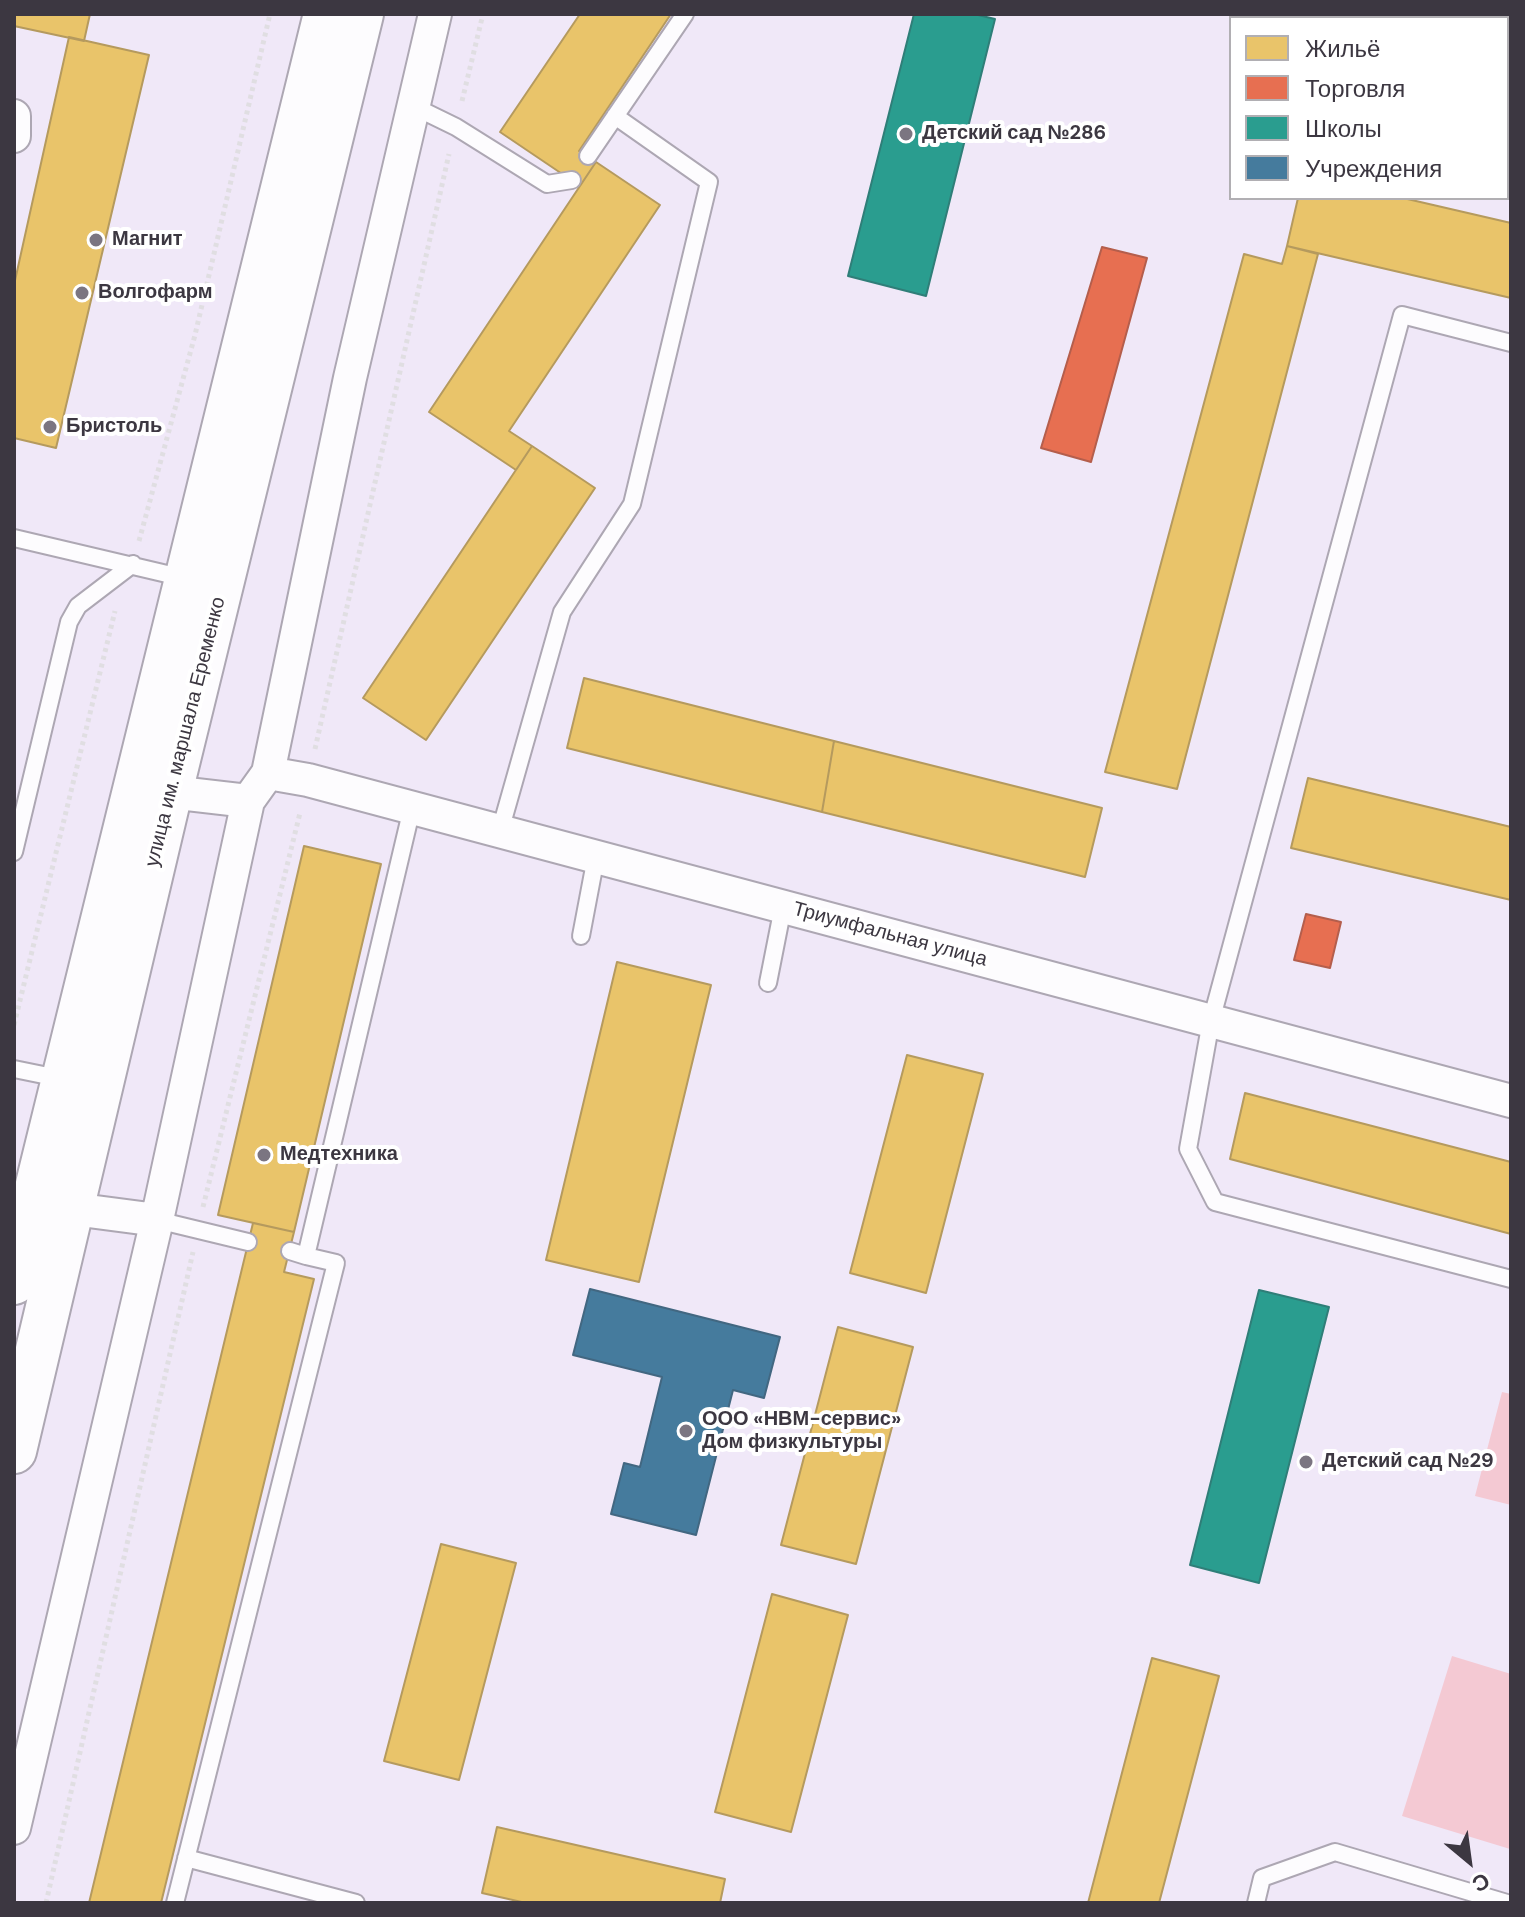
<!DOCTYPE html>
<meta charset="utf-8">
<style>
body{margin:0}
#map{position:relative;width:1525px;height:1917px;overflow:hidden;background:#f0e8f8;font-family:"DM Sans",sans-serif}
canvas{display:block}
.frame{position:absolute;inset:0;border:16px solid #3c3741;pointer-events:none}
.legend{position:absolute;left:1229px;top:16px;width:280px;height:184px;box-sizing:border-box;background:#fff;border:2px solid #b1afb3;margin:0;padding:10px 14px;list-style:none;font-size:24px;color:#3c3741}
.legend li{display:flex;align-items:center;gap:16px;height:40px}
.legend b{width:40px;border:2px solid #b1afb3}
.north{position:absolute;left:1429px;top:1821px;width:80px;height:80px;-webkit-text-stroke:6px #fff;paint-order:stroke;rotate:151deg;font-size:22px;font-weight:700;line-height:32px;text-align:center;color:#3c3741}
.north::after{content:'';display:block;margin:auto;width:28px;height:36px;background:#3c3741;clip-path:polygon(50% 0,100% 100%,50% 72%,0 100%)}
</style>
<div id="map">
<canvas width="1525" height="1917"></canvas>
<div class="frame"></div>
<ul class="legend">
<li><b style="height:22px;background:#e9c46a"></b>Жильё</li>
<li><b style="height:22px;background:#e76f51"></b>Торговля</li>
<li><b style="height:22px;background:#2a9d8f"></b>Школы</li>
<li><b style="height:22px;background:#457b9d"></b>Учреждения</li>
</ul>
<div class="north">С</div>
</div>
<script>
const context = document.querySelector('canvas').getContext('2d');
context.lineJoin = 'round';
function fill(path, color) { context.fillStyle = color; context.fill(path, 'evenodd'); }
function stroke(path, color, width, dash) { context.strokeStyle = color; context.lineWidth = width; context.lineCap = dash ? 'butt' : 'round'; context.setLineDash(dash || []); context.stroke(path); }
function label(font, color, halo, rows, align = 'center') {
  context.font = font + ' "DM Sans",sans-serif'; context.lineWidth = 8; context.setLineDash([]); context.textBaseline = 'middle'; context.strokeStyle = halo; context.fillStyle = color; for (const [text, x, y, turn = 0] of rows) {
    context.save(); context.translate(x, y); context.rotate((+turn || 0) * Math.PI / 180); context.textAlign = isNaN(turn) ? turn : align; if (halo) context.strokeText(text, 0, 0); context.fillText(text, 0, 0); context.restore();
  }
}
fill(new Path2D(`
 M1502,1392L1511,1394V1505L1475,1496Z
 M1452,1656L1511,1674L1510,1849L1402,1816Z`), '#f4c9d3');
const homes = new Path2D(`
 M14,14H90L84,41L14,26Z
 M580,14H671L579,151L596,162L580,186L500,132Z
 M69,37L149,55L56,448L14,438V285Z
 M596,162L660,205L509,431L532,446L516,470L429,412Z
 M1298,198H1403L1511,223V298L1287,246Z
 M1287,246L1318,254L1177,789L1105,772L1244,254L1282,264Z
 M532,446L595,488L426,740L363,698Z
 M584,678L834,741L822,812L567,748Z
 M834,741L1102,808L1085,877L822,812Z
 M1308,778L1511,827V900L1291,848Z
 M304,846L381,864L294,1232L218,1215Z
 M617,962L711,985L639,1282L546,1260Z
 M907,1055L983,1074L926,1293L850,1273Z
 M1245,1093L1511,1162V1234L1230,1159Z
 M253,1223L294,1232L284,1272L314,1279L161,1903H89Z
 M838,1327L913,1347L856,1564L781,1545Z
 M441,1544L516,1563L459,1780L384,1761Z
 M772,1594L848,1615L791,1832L715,1812Z
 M1152,1658L1219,1676L1159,1903H1088Z
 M497,1827L725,1879L720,1903H526L482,1893Z`);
fill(homes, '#e9c46a');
stroke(homes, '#b59a5e', 2);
const shops = new Path2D(`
 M1102,247L1147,258L1091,462L1041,448Z
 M1306,914L1341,922L1330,968L1294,960Z`);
fill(shops, '#e76f51');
stroke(shops, '#b45e4c', 2);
const schools = new Path2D(`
 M914,14H974L995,19L926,296L848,276Z
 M1259,1290L1329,1307L1259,1583L1190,1565Z`);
fill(schools, '#2a9d8f');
stroke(schools, '#2f7e78', 2);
const public = new Path2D(`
 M590,1289L780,1337L764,1398L733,1390L696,1535L611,1514L624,1463L640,1467L662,1377L573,1355Z`);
fill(public, '#457b9d');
stroke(public, '#426781', 2);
const lane = new Path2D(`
 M413,106L456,127L547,184L572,180
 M588,156L685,14
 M1511,343L1402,315L1211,1021L1188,1149L1215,1202L1511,1279
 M14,538L184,578
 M500,831L562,612L632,504L709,182L615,116
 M14,852L69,622L78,606L133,564
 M581,936L596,857
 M768,983L783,907
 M14,1069L63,1079
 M157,1220L248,1242
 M290,1251L306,1256L412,808
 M186,1858L356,1903
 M175,1903L336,1263L306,1256
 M1256,1903L1262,1878L1335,1852L1507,1903`);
const street = new Path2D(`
 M14,116V136
 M268,773L308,780L1511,1101
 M170,792L248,801
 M73,1209L157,1220
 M14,1828L157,1220L248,801L268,773L350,378L435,14`);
const highway = new Path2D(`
 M14,1282L326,14
 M14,1451L170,792L361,14`);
stroke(lane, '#ada7b3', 20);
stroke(street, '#ada7b3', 36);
stroke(highway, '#ada7b3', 48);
stroke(new Path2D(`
 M462,101L483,14
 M139,541L195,335L270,14
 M315,749L449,154
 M14,1025L115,611
 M203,1207L300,813
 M46,1903L193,1252`), '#e0dee2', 5, [4, 4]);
stroke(lane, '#fdfcfe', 16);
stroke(street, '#fdfcfe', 32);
stroke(highway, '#fdfcfe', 44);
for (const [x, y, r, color] of [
 [906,134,8,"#7b7581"],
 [96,240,8,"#7b7581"],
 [82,293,8,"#7b7581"],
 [50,427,8,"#7b7581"],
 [264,1155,8,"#7b7581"],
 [686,1431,8,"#7b7581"],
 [1306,1462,8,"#7b7581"]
]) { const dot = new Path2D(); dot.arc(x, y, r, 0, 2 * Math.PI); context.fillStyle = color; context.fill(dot); stroke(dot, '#fff', 3); }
label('bold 20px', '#3c3741', '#fff', [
 ["Детский сад №286",922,134],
 ["Магнит",112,240],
 ["Волгофарм",98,293],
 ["Бристоль",66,427],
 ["Медтехника",280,1155],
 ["ООО «НВМ-сервис»",702,1420],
 ["Дом физкультуры",702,1443],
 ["Детский сад №29",1322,1462]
], 'left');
label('20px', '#3c3741', '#fff', [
 ["улица им. маршала Еременко",186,732,-76],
 ["Триумфальная улица",890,935,15]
]);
</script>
